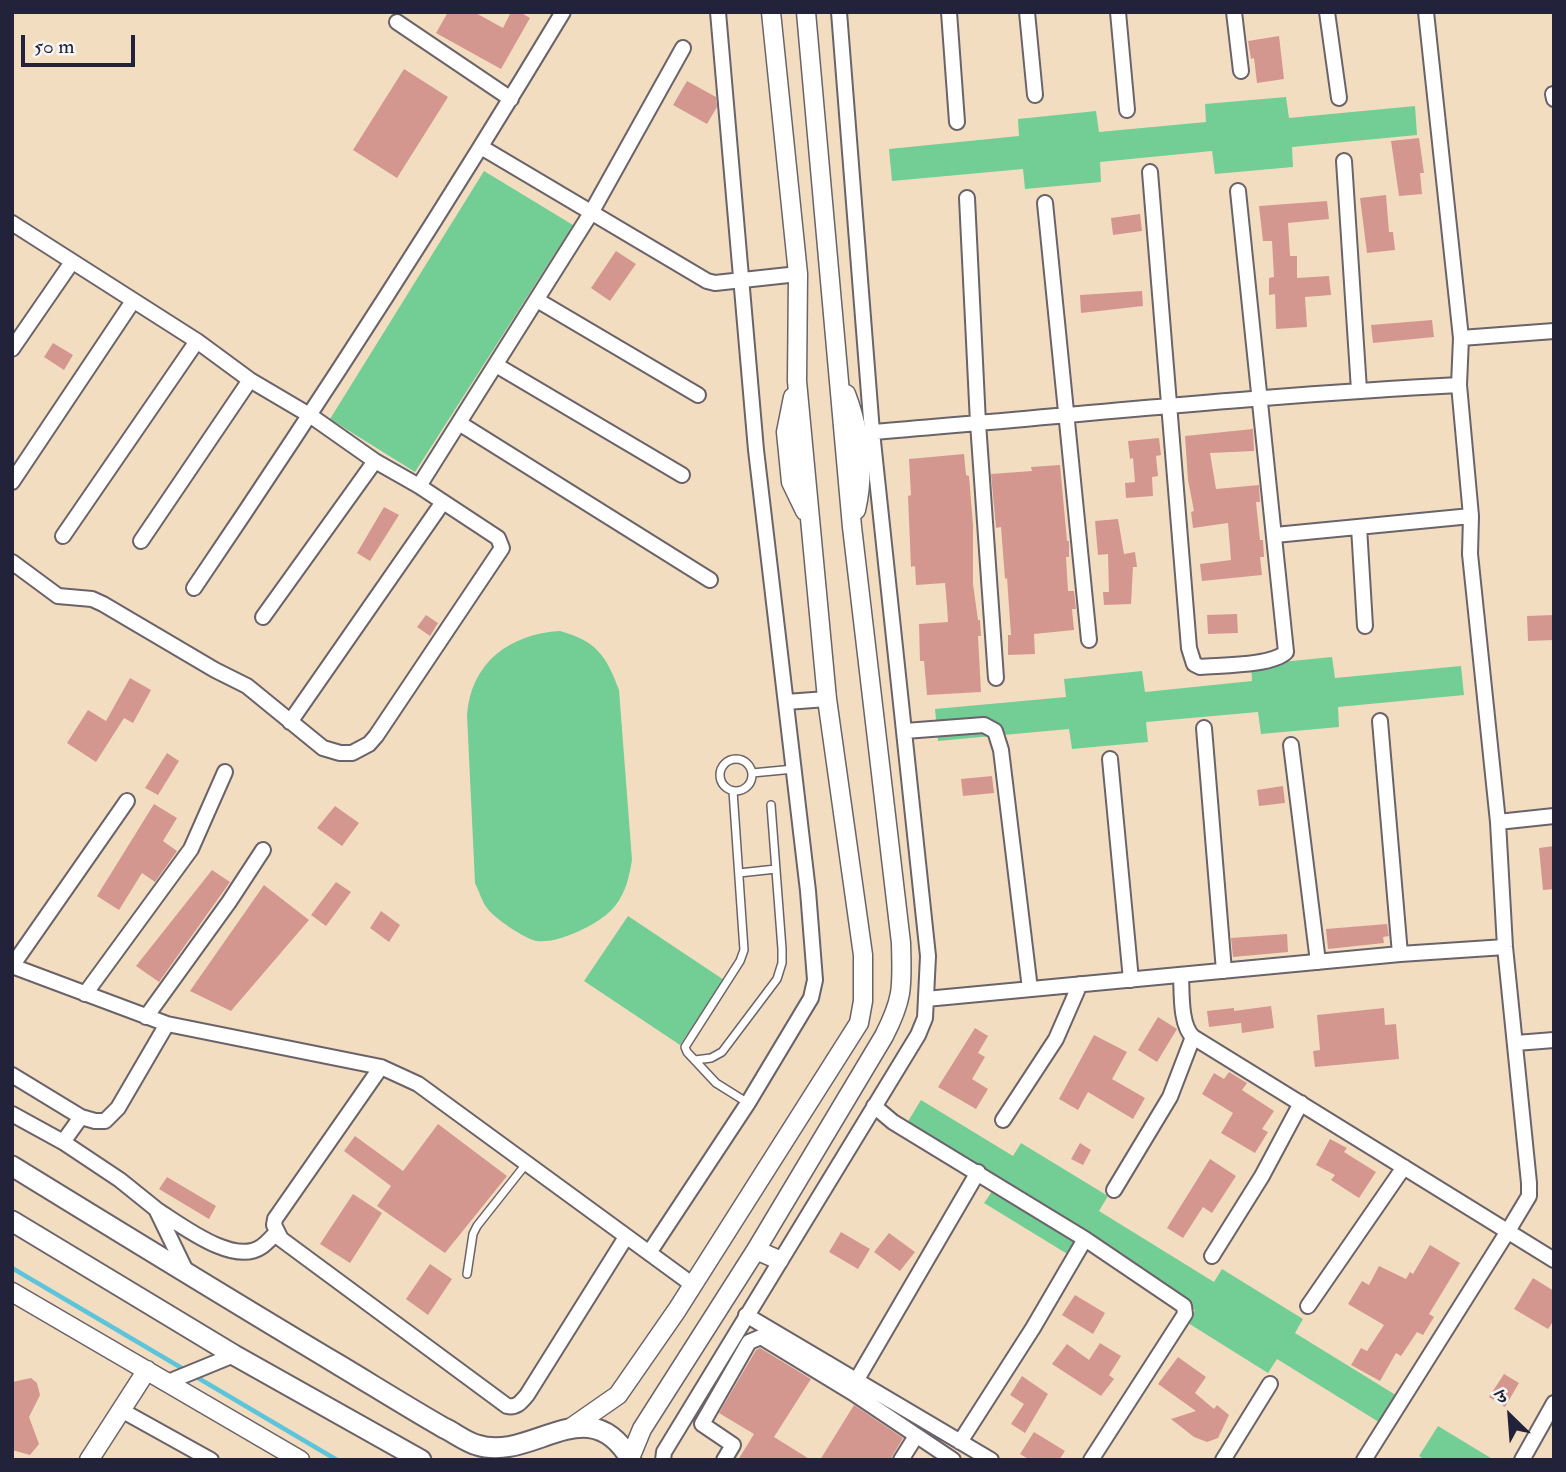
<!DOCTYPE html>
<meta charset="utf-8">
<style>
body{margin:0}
#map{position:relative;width:1566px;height:1472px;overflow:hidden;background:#f3ddc0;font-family:"IM FELL Double Pica","Noto Serif Devanagari",serif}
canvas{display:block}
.frame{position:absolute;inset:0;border:14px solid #22223b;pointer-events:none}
.north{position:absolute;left:1475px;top:1381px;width:70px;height:70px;-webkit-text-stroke:5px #f6f6f2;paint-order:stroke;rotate:335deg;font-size:19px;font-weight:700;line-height:28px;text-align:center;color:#22223b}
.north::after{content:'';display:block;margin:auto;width:24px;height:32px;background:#22223b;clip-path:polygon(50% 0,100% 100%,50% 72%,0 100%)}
.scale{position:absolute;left:21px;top:35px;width:114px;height:32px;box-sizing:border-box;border:4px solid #22223b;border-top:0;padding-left:9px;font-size:21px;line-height:24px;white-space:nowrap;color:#22223b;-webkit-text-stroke:5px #f6f6f2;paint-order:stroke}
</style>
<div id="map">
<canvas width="1566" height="1472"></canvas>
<div class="frame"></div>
<div class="north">उ</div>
<div class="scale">50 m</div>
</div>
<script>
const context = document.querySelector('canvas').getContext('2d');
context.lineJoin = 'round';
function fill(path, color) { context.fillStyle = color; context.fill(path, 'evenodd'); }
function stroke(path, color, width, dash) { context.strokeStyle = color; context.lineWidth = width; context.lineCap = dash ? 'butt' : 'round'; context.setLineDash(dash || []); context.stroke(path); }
fill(new Path2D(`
 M1286,97L1289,118L1415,106L1417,135L1292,147L1293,167L1215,174L1212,151L1100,162L1101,182L1025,189L1023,169L892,181L889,149L1019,136L1018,119L1096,111L1099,132L1206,122L1205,104Z
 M484,171L573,225L415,472L330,419Z
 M560,631C596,641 606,655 619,690L632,860C629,877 626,892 615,906C602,923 559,944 537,941C525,939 495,919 487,908C482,902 479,891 475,883L467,715C471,662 510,634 560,631Z
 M1332,657L1335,678L1461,666L1464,695L1338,707L1339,727L1261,734L1258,712L1146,722L1148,742L1072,749L1069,729L938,741L935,709L1066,697L1064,679L1142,671L1145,692L1252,681L1251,665Z
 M628,916L724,980L680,1045L584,981Z
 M921,1100L1013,1156L1021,1143L1108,1196L1099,1211L1214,1282L1222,1269L1303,1319L1295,1333L1399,1397L1382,1424L1277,1359L1268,1373L1188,1323L1195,1310L1079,1239L1069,1255L984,1203L993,1190L901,1133Z
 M1438,1426L1494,1460H1425L1419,1456Z`), '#73ce95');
stroke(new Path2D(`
 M12,1268L185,1370
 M193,1375L337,1460`), '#5dc4da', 4.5);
fill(new Path2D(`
 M448,12H474L503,28L511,12H520L530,18L501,69L436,33Z
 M1279,36L1284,79L1257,83L1254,58L1251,59L1248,41Z
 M404,69L448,97L397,178L353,150Z
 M687,81L716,97L717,107L707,124L673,105Z
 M1419,138L1424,173H1420L1422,194L1399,196L1391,141Z
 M1386,195L1389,232H1393L1395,250L1367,253L1360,198Z
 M1327,201L1329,219L1288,223L1290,256H1297V278L1329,276L1331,295L1305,297L1307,327L1276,329L1275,294L1269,295V278L1274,277L1272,241H1263L1259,206Z
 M1140,214L1142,231L1113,235L1111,218Z
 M616,251L636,264L610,301L591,288Z
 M1142,291L1143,306L1081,313L1080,295Z
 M1432,320L1434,337L1373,343L1371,325Z
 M53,343L73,355L64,370L44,357Z
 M1253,429L1254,451L1210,453L1216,489L1259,485L1260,502H1256L1260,540H1263L1264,557H1260L1262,575L1202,581L1200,564L1231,560L1228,523L1193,528L1191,512L1194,511L1188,480L1185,436Z
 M1159,438L1161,455L1156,456L1158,476L1152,477L1153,496L1126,498L1125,483L1135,482L1133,458L1130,459L1128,441Z
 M964,454L966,475L969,476L973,525V584L978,620H980L981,636H978L981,692L927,695L924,661H920L919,624L948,622L947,606L945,583L916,585L915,566L911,567L908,496L911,495L909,459Z
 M1060,465L1067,541H1069V557H1066L1068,591H1074L1076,609H1072L1074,630L1034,634L1035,654L1008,655V635H1011L1007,578L1005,579L1001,527L996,528L991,474L1032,471L1031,467Z
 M384,507L399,515L370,561L357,553Z
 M1118,519L1124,554L1135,552L1137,567H1133L1131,604L1104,605L1103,592H1109L1108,554L1098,555L1095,521Z
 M1237,614L1238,633L1208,634L1207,615Z
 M426,615L438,623L430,636L417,627Z
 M1554,615V640L1528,641L1527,616Z
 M130,678L151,690L133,723L124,718L96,762L67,743L88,710L106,721Z
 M167,753L179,761L158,795L145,788Z
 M992,776L994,793L963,796L961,779Z
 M1283,786L1285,803L1259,806L1257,790Z
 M154,804L177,818L163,841L177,851L155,882L142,873L119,910L97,896Z
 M335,806L359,823L342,846L317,828Z
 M1554,846V889L1543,890L1539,848Z
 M212,870L230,882L159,982L136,966Z
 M336,882L351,892L326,926L311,915Z
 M264,885L309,920L231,1011L190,991Z
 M381,911L400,925L389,942L370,928Z
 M1387,924L1389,936L1383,937L1384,943L1328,949L1326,929Z
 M1287,934L1288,952L1233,957L1231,938Z
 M1271,1006L1274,1028L1242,1033L1241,1023L1209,1027L1207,1011L1234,1008V1011Z
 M1384,1008L1385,1025L1396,1024L1399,1059L1315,1067L1313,1051L1320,1050L1317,1015Z
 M1158,1017L1177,1029L1157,1062L1138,1050Z
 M975,1028L988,1036L978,1053L985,1057L972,1079L988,1089L976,1109L938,1087Z
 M1094,1035L1127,1052L1112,1079L1145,1098L1133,1119L1088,1092L1078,1110L1059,1099Z
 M1229,1072L1247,1083L1242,1090L1274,1111L1262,1129L1268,1132L1255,1153L1221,1133L1233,1113L1202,1094L1214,1073L1224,1079Z
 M438,1124L507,1176L445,1253L377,1206L391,1186L344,1151L355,1136L403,1171Z
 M1330,1139L1347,1148L1344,1152L1376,1172L1359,1198L1331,1180L1335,1175L1316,1165Z
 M1080,1143L1091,1150L1083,1165L1071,1159Z
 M1210,1159L1236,1176L1212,1213L1203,1207L1183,1238L1167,1228Z
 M167,1177L216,1206L209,1219L159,1189Z
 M353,1194L382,1213L350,1263L320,1244Z
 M841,1232L870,1249L858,1269L829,1252Z
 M889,1233L915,1252L900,1271L874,1252Z
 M1430,1245L1460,1263L1429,1314L1434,1317L1423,1335L1417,1332L1401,1356L1396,1353L1380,1381L1351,1365L1361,1348L1367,1351L1384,1325L1348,1304L1362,1281L1369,1285L1379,1266L1406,1279L1410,1272L1413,1274Z
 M430,1264L452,1279L428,1315L406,1299Z
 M1533,1278L1554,1291V1320L1548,1329L1514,1309Z
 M1075,1295L1105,1313L1093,1334L1062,1315Z
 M1100,1343L1121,1356L1109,1375L1114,1379L1101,1396L1052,1364L1067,1344L1089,1360Z
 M760,1348L811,1379L774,1437L811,1460H738L754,1434L719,1413L756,1350Z
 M1178,1357L1206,1377L1195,1393L1214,1409L1217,1405L1229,1415L1218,1438L1207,1442L1194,1437L1171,1419L1196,1411L1158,1384Z
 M1504,1374L1519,1383L1505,1407L1489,1397Z
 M1022,1376L1048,1394L1025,1433L1011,1424L1024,1404L1010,1395Z
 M31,1378L37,1383L40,1395L29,1417L39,1444L30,1455L12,1450V1382Z
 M854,1405L903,1438L890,1460H820Z
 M1034,1432L1065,1451L1059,1460H1030L1020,1454Z`), '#d49790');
const service = new Path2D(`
 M720 775a16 16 0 1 1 32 0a16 16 0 1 1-32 0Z
 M752,773L794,769
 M733,791L744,950L740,961L685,1047L687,1052L716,1083L748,1103
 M739,873L776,869
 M695,1060L711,1058L722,1052L777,979L782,963V949L771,805
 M467,1274L473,1234L477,1226L526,1164`);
const minor = new Path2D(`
 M949,12L957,122
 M1027,12L1035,95
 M1118,12L1127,110
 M1234,12L1241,71
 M1327,12L1339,98
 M397,22L511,99
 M1553,94L1554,99
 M481,147L707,281L715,283L798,274
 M1344,161L1359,390
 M1150,172L1189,648L1194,664L1200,667C1221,665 1272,666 1286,652L1238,191
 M967,198L978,423L996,678
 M1045,203L1089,640
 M12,223L197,341L250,380L311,416L375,461L419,486L498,538L502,548L376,736L369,744L352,753H340L323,748L247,686L215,670L103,604L92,599L58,596L12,562
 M537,300L698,395
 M1461,338L1554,331
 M12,349L72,262
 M496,365L682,475
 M459,423L710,580
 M872,432C1068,416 1263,395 1459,385
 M12,482L133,301
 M419,486L591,213L683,48
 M1359,527L1365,626
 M1275,535L1471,516
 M63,536L197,341
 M141,541L250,380
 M194,588C322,399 445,208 563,12
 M263,617L375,461
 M786,702L827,699
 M1380,721L1400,954
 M290,722L443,502
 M1204,728L1224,971
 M905,731L984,725L995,731L1001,750L1030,989
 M1291,745L1318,962
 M1110,759L1131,980
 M1498,822L1554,816
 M12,966L167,1024L381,1067L418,1084L693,1285
 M12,966L127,801
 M1181,976C1182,993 1180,1025 1193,1037L1554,1260
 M85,994L191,849L225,772
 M926,999L1400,954L1505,947
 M146,1017L229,902L263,850
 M1516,1043L1554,1040
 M381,1067L275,1219L274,1225L281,1239L507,1406C517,1408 521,1402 527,1395L626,1237
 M12,1075L81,1117L95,1121H105L118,1108L167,1024
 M874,1106L893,1122L1085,1239L1184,1306L1185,1314L1091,1460
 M12,1114L63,1142L120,1180L156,1209L187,1273
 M1003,1120L1056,1039L1080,984
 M63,1142L81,1117
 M1114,1190L1170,1097L1193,1037
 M157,1210C180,1224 233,1266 261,1247C266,1244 272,1237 277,1232
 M649,1253L748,1103L811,998L815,980L808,891L756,450L718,12
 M1212,1256L1262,1176L1301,1103
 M1308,1306L1404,1167
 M746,1315L991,1460
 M856,1381L978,1172
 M168,1382L234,1355
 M121,1410L211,1460
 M960,1442L1033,1328L1085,1239
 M663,1460L664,1452L918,1035L925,1018L928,956L872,432L839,12
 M724,1460L733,1445L702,1424L749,1342L761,1337L853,1393L953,1460
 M901,1460L916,1436
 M1223,1460L1270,1384
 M1364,1460L1508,1231L1529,1196V1183L1505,947L1498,822L1470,554L1471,516L1459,385L1461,338L1426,12
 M1522,1460L1554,1403`);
const tertiary = new Path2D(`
 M846,394C860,431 865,471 856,510
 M793,397L786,432L791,482L805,511
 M756,1250L779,1260
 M12,1292L300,1460
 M572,1427L618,1395L677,1310L859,1023L863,1001V955L827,699L797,381L798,274L771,12
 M630,1458L642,1429L756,1250L884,1036C904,997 902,986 901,943L852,527L806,12
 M89,1460L147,1370`);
const secondary = new Path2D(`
 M12,1166C121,1233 230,1300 339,1365C374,1386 409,1408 444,1428C455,1433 466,1442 477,1445C532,1463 588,1386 631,1460
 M12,1221L234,1355L421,1460`);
stroke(service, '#6b636a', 10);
stroke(minor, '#6b636a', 18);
stroke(tertiary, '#6b636a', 21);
stroke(secondary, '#6b636a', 23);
stroke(service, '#fff', 7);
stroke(minor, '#fff', 14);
stroke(tertiary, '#fff', 18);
stroke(secondary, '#fff', 19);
</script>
